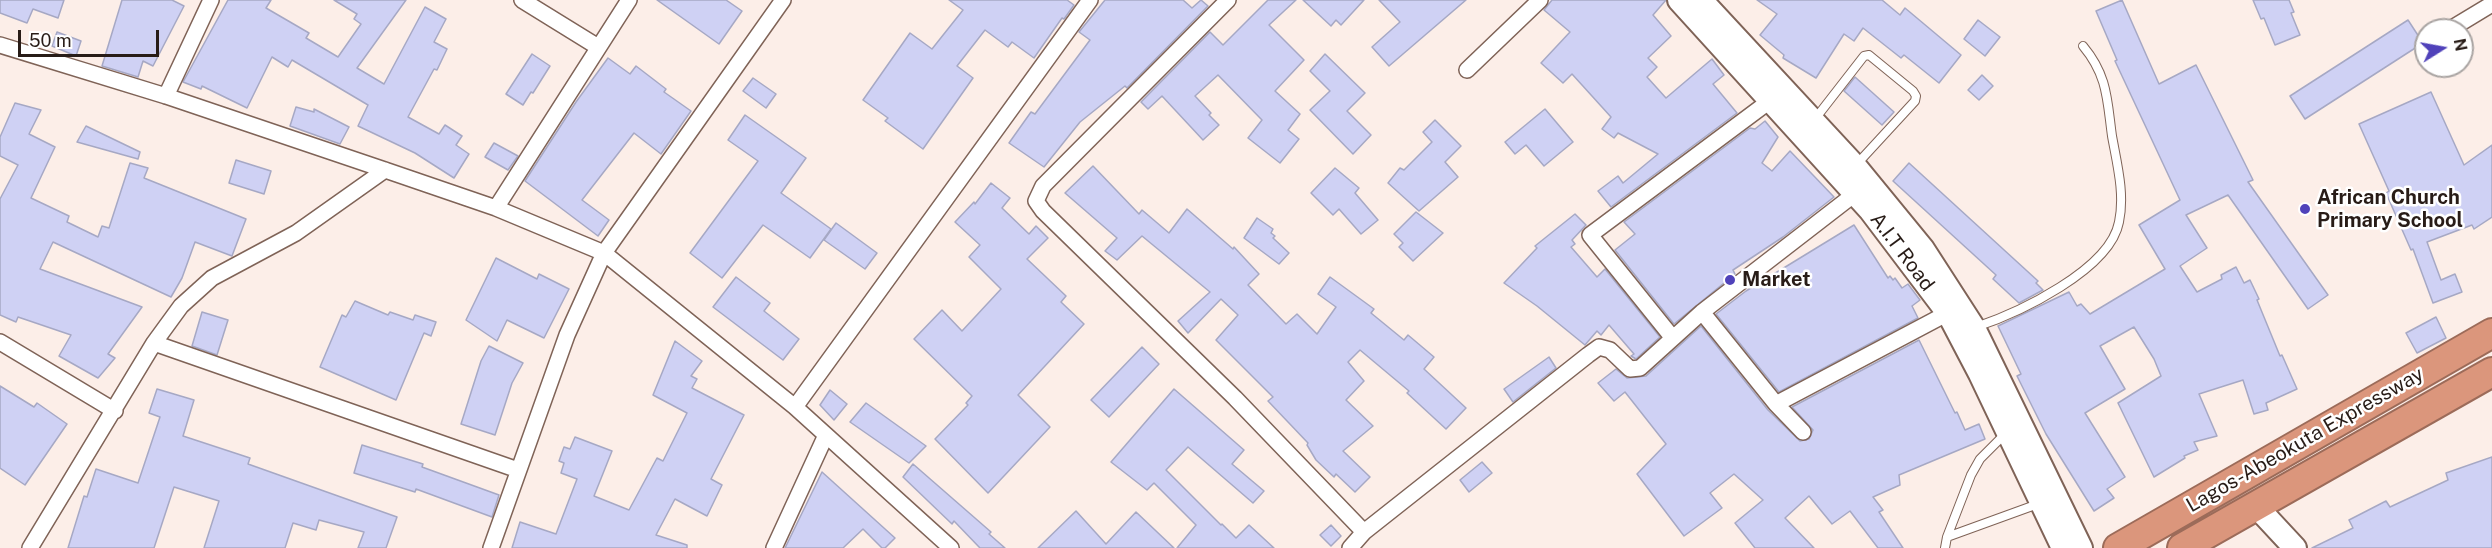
<!DOCTYPE html>
<style>
body{margin:0}
#map{position:relative;width:2492px;height:548px;overflow:hidden;background:#fceee8;font-family:"Public Sans",sans-serif}
canvas{display:block}
.north{position:absolute;left:2414px;top:18px;width:60px;height:60px;box-sizing:border-box;background:#fff;border:2px solid #a9a4a2;border-radius:50%;rotate:79deg;font-size:16px;font-weight:700;line-height:24px;text-align:center;color:#281c17}
.north::after{content:'';display:block;margin:auto;width:21px;height:27px;background:#5042ba;clip-path:polygon(50% 0,100% 100%,50% 72%,0 100%)}
.scale{position:absolute;left:18px;top:30px;width:141px;height:27px;box-sizing:border-box;border:3px solid #281c17;border-top:0;padding-left:8px;font-size:18px;line-height:21px;white-space:nowrap;color:#281c17;-webkit-text-stroke:4px #fff;paint-order:stroke}
</style>
<div id="map">
<canvas width="2492" height="548"></canvas>
<div class="north">N</div>
<div class="scale">50 m</div>
</div>
<script>
const context = document.querySelector('canvas').getContext('2d');
context.lineJoin = 'round';
function fill(path, color) { context.fillStyle = color; context.fill(path, 'evenodd'); }
function stroke(path, color, width, dash) { context.strokeStyle = color; context.lineWidth = width; context.lineCap = dash ? 'butt' : 'round'; context.setLineDash(dash || []); context.stroke(path); }
function label(font, color, halo, rows, align = 'center') {
  context.font = font + ' "Public Sans",sans-serif'; context.lineWidth = 5; context.setLineDash([]); context.textBaseline = 'middle'; context.strokeStyle = halo; context.fillStyle = color; for (const [text, x, y, turn = 0] of rows) {
    context.save(); context.translate(x, y); context.rotate((+turn || 0) * Math.PI / 180); context.textAlign = isNaN(turn) ? turn : align; if (halo) context.strokeText(text, 0, 0); context.fillText(text, 0, 0); context.restore();
  }
}
const building = new Path2D(`
 M0,0H64L58,18L33,9L27,23L0,13Z
 M122,0H172L184,6L153,66L143,61L138,77L102,66Z
 M228,0H271L266,8L309,33L306,38L338,57L361,24L354,19L357,14L334,0H406L357,68L384,84L425,7L446,19L434,42L447,49L437,70L434,69L408,117L439,134L445,125L462,136L456,145L469,154L454,178L415,153L358,126L368,105L292,60L288,67L272,57L247,108L202,86L201,89L183,82Z
 M657,0H726L742,11L719,44Z
 M949,0H1067L1074,5L1064,19L1062,18L1034,58L1012,42L1008,47L985,30L957,66L973,78L923,149L885,121L888,118L863,100L910,33L932,49L963,10Z
 M1105,0H1183L1192,8L1201,0L1208,6L1127,88L1125,86L1080,122L1044,167L1009,143L1031,112L1035,114L1090,40L1079,32Z
 M1268,0H1296L1269,25L1304,60L1275,91L1300,114L1288,130L1299,139L1280,163L1248,138L1262,120L1218,75L1195,96L1211,113L1209,115L1219,125L1203,140L1162,96L1148,109L1141,102L1210,32L1223,45Z
 M1303,0H1364L1341,25L1336,20L1331,26Z
 M1379,0H1466L1389,66L1372,47L1400,22Z
 M1552,0H1666L1653,15L1671,36L1648,58L1657,67L1647,77L1666,98L1712,59L1724,75L1713,84L1737,113L1611,207L1598,191L1618,176L1623,183L1658,154L1618,133L1614,138L1602,129L1611,117L1572,74L1563,83L1541,63L1570,32L1544,10Z
 M1757,0H1882L1900,15L1905,8L1961,55L1939,83L1904,55L1901,58L1863,28L1854,41L1844,34L1816,78L1783,58L1784,55L1760,35L1777,14Z
 M2122,0L2159,84L2196,65L2253,180L2248,182L2328,295L2308,309L2228,195L2186,215L2207,248L2180,266L2197,292L2222,279L2221,275L2236,267L2244,283L2250,280L2259,299L2257,300L2280,356L2282,355L2297,389L2266,403L2268,410L2254,414L2243,380L2199,394L2217,436L2194,442L2198,450L2184,456L2185,458L2154,477L2118,403L2161,376L2154,359L2134,327L2100,346L2125,389L2085,413L2125,477L2107,489L2114,498L2094,511L2046,434L2017,376L2021,374L1998,326L2069,292L2077,306L2081,304L2090,314L2165,269L2139,225L2180,200L2115,61L2117,60L2096,11Z
 M2253,0H2289L2294,12L2291,13L2300,35L2275,45L2264,18L2261,19Z
 M1978,20L2000,37L1985,56L1964,39Z
 M2408,20L2423,43L2305,119L2290,96Z
 M57,32L81,41L76,56L52,46Z
 M532,54L550,66L533,93L531,92L523,105L506,94Z
 M1325,54L1365,93L1347,111L1371,135L1353,154L1310,110L1330,91L1310,71Z
 M608,58L630,74L636,66L666,89L664,92L691,111L661,154L634,133L582,200L609,220L598,236L525,181L576,102Z
 M1982,75L1993,86L1979,100L1968,90Z
 M1855,77L1894,112L1882,125L1844,91Z
 M753,78L776,94L766,108L743,91Z
 M2431,92L2464,165L2492,145V217L2474,229L2472,225L2427,242L2441,280L2455,274L2462,292L2433,303L2413,249L2411,250L2386,193L2389,191L2359,124Z
 M15,103L41,110L29,134L55,147L31,198L69,216L67,222L98,237L102,226L109,228L130,163L148,168L144,178L246,219L232,256L195,242L182,278L171,297L53,242L40,269L142,307L108,354L115,358L98,378L59,356L71,335L18,317L16,322L0,315V199L18,165L0,156V137Z
 M296,107L314,112V109L349,127L340,144L290,126Z
 M1545,109L1573,142L1544,166L1526,145L1515,154L1505,142Z
 M745,115L806,158L781,193L831,229L810,258L763,225L722,278L690,253L758,161L728,140Z
 M1435,120L1461,146L1445,162L1458,177L1419,211L1388,183L1400,168L1404,170L1432,142L1423,132Z
 M1765,121L1778,137L1762,163L1772,171L1790,151L1834,197L1783,237L1733,270L1735,274L1674,324L1615,250L1635,234L1624,222L1750,128L1755,129Z
 M86,126L140,152L138,159L77,142Z
 M494,143L518,156L508,170L485,157Z
 M236,160L271,171L264,194L229,183Z
 M1909,163L2038,281L2036,283L2043,290L2019,303L1993,279L1996,275L1893,181Z
 M1093,166L1139,214L1142,210L1169,233L1187,209L1233,249L1234,247L1259,274L1248,285L1286,324L1297,314L1317,334L1336,307L1318,294L1330,277L1374,309L1371,313L1404,340L1408,335L1434,357L1424,369L1466,408L1446,429L1407,393L1409,391L1360,350L1348,362L1364,381L1346,400L1373,426L1343,451L1370,477L1355,492L1336,474L1334,477L1316,460L1307,445L1308,443L1268,401L1273,397L1216,340L1238,315L1221,299L1188,333L1178,321L1210,292L1142,236L1117,260L1105,251L1117,238L1065,193Z
 M1335,168L1359,188L1355,193L1378,220L1361,234L1339,209L1333,215L1311,193Z
 M991,183L1010,198L1002,208L1029,234L1036,226L1048,238L1027,259L1066,296L1061,302L1084,324L1018,395L1050,427L988,493L935,439L968,405L966,403L972,396L914,339L942,310L962,331L1001,289L969,257L980,245L955,222L974,202L975,204Z
 M1416,212L1443,233L1413,261L1399,247L1403,243L1394,234Z
 M1575,214L1586,225L1572,240L1575,244L1571,247L1597,277L1605,269L1660,337L1636,359L1631,356L1634,354L1609,325L1601,335L1597,331L1585,345L1537,306L1504,283L1537,248L1535,246Z
 M1257,218L1273,229L1271,233L1275,236L1273,238L1289,253L1279,264L1244,238Z
 M836,223L877,253L865,269L824,240Z
 M1854,225L1888,278L1890,276L1893,280L1895,278L1902,288L1908,284L1920,300L1912,306L1918,318L1779,392L1716,314L1746,291Z
 M496,258L537,279L539,274L569,289L544,338L507,320L497,341L466,320Z
 M736,277L770,303L764,311L799,339L783,360L713,307Z
 M355,301L388,315L390,312L413,320L415,315L436,322L431,336L424,333L396,400L320,367L342,315L346,317Z
 M202,312L228,320L217,355L192,346Z
 M2436,317L2446,338L2417,353L2406,333Z
 M1701,326L1768,410L1800,441L1809,439L1813,430L1792,407L1919,340L1955,413L1957,412L1965,430L1979,424L1985,439L1899,475L1900,485L1873,497L1883,510L1879,512L1903,548H1878L1850,511L1832,524L1809,496L1785,518L1814,548H1755L1735,523L1763,500L1734,474L1710,493L1722,508L1684,536L1637,474L1666,444L1625,392L1614,401L1598,383L1616,369L1627,378L1646,376Z
 M675,341L702,361L691,376L697,379L692,388L744,415L711,479L722,485L707,516L675,499L656,535L687,545V548H512L520,522L556,534L577,479L561,473L564,463L559,461L564,447L570,449L575,437L612,451L594,496L629,510L657,458L663,461L687,413L653,395Z
 M489,346L523,363L512,383L495,435L461,424L481,361Z
 M1142,347L1159,364L1109,417L1091,400Z
 M1549,357L1556,368L1513,402L1504,389Z
 M0,386L34,407L37,403L67,424L25,485L0,468Z
 M157,389L194,400L183,436L250,458L248,464L397,517L386,548H358L364,532L319,520L316,530L293,523L285,548H204L219,501L174,487L154,548H68L84,496L87,497L96,469L138,483L160,417L149,413Z
 M1174,389L1244,450L1232,464L1264,491L1253,503L1188,447L1166,470L1221,525L1222,524L1236,538L1249,525L1274,548H1177L1196,525L1154,483L1147,490L1111,462Z
 M830,390L847,404L834,420L820,405Z
 M866,403L926,446L909,463L850,422Z
 M362,445L423,464L422,467L499,495L492,517L416,489L415,492L354,473Z
 M2492,457V548H2312L2353,528L2349,520L2386,501L2390,507L2448,480L2446,473Z
 M1482,462L1492,473L1469,492L1460,480Z
 M913,464L991,532L989,534L1005,548H980L954,521L952,524L903,477Z
 M822,472L895,538L885,548H882L863,529L843,548H785Z
 M1076,511L1106,544L1136,512L1174,548H1038Z
 M1331,525L1341,536L1331,546L1320,535Z`);
fill(building, '#cfd1f4');
stroke(building, '#a6a8c4', 1.5);
const lane = new Path2D(`
 M1815,119L1864,56L1869,55L1913,91L1916,96L1915,101L1856,165
 M1976,327C2018,313 2110,270 2119,222C2125,194 2117,164 2112,136C2107,100 2108,76 2083,46
 M1947,537L1971,475L1980,459L2006,433
 M1945,548L1947,537L2038,504`);
const street = new Path2D(`
 M522,0L598,47
 M1228,0L1043,186L1036,201L1043,211L1235,398L1364,532
 M2449,30L2492,4
 M0,45L166,96L385,170L496,208L604,253L795,407L951,548
 M1467,70L1540,0
 M166,96L211,0
 M496,208L629,0
 M1702,312L1776,404L1803,432
 M1672,337L1590,235L1771,100
 M0,342L115,411
 M154,343L518,470
 M1776,404L1948,313
 M795,407L1090,0
 M30,548L154,343L181,306L212,278L296,233L385,170
 M491,548L567,335L604,253L783,0
 M774,548L826,435
 M1350,548L1364,532L1588,355L1599,347L1610,350L1630,369L1640,368L1702,312L1856,193`);
const secondary = new Path2D(`
 M1679,0L1870,210L1948,313L1980,374L2063,548
 M1701,0L1855,166L1923,249L1974,328L2081,548
 M2255,505L2295,548`);
const highway = new Path2D(`
 M2118,548L2492,333
 M2182,548L2492,372`);
stroke(lane, '#7f6357', 10);
stroke(street, '#7f6357', 18);
stroke(secondary, '#7f6357', 26);
stroke(highway, '#9c6b59', 32);
stroke(lane, '#fff', 8);
stroke(street, '#fff', 15);
stroke(secondary, '#fff', 22);
stroke(highway, '#db967c', 28);
for (const [x, y, r, color] of [
 [2305,209,6,"#5042ba"],
 [1730,280,6,"#5042ba"]
]) { const dot = new Path2D(); dot.arc(x, y, r, 0, 2 * Math.PI); context.fillStyle = color; context.fill(dot); stroke(dot, '#fff', 2); }
label('bold 20px', '#281c17', '#fff', [
 ["African Church",2317,198],
 ["Primary School",2317,221],
 ["Market",1742,280]
], 'left');
label('20px', '#281c17', '#fff', [
 ["A.I.T Road",1902,252,53],
 ["Lagos-Abeokuta Expressway",2305,440,-30]
]);
</script>
